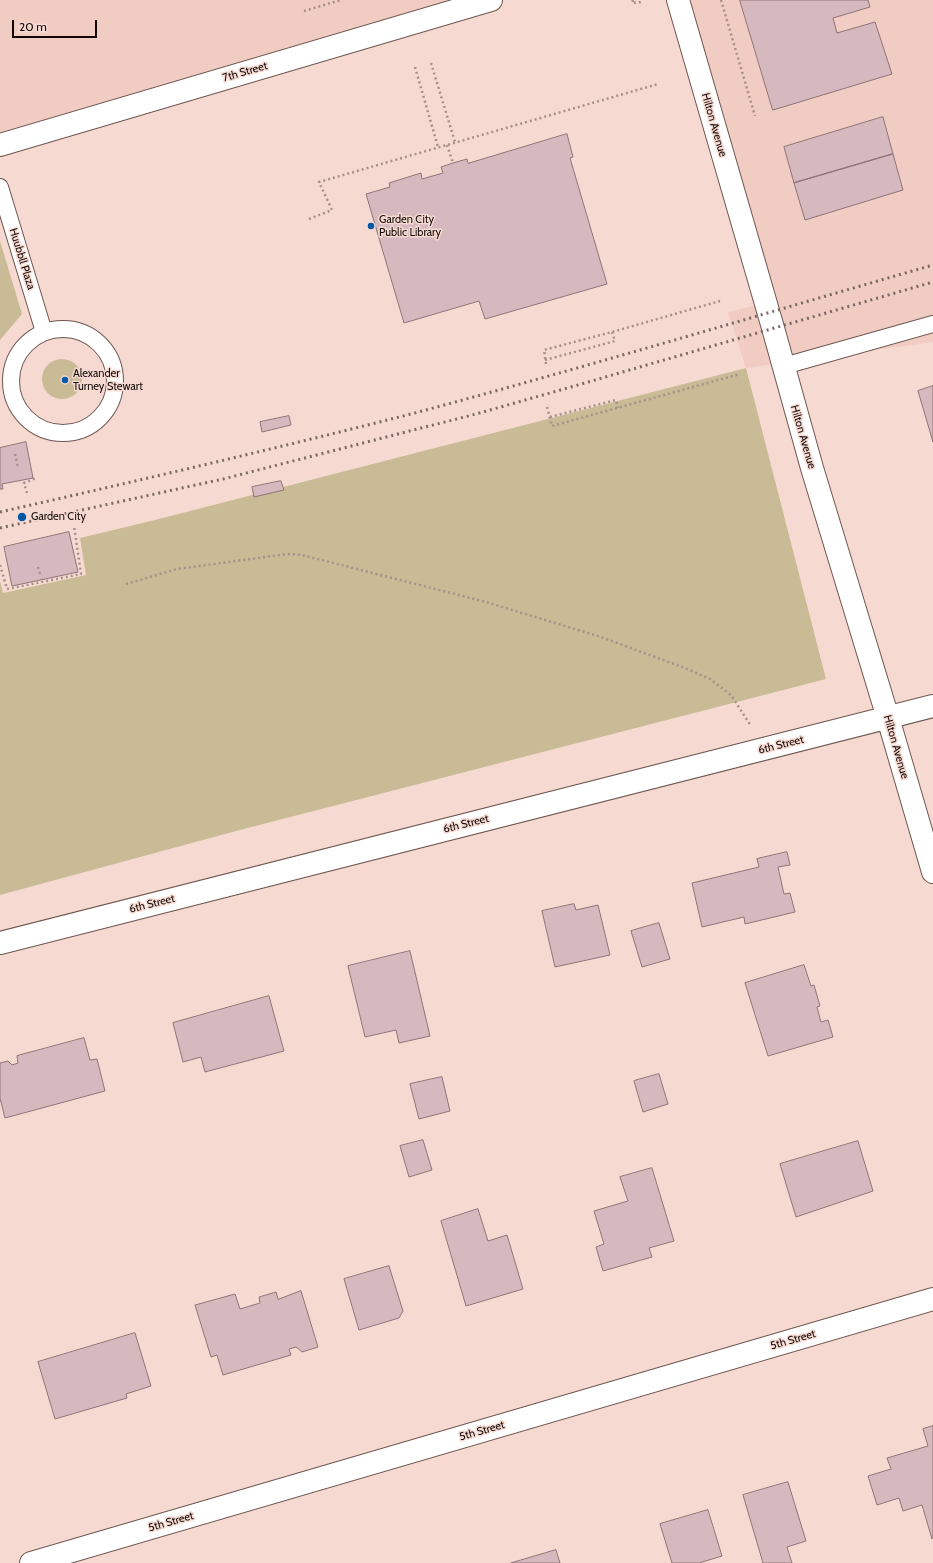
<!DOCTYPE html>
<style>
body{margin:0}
#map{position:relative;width:933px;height:1563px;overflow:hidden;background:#f6dad2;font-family:Cabin,sans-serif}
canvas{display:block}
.scale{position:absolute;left:12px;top:20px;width:85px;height:18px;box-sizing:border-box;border:2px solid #120907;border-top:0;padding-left:5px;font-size:12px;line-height:14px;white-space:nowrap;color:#120907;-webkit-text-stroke:3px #f6dad2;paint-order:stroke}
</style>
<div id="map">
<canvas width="933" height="1563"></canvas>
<div class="scale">20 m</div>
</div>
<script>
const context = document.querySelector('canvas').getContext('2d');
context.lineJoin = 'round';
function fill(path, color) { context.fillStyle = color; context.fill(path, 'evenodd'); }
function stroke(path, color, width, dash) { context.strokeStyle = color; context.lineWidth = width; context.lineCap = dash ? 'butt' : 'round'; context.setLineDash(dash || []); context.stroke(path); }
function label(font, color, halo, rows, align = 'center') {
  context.font = font + ' Cabin,sans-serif'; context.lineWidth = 3; context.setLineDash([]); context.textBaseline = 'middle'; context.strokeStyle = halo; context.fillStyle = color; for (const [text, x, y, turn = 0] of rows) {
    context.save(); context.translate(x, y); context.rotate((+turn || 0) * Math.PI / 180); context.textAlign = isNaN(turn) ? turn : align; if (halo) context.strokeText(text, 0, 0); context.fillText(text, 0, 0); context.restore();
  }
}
fill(new Path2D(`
 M0,0H490L0,143Z
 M679,0H933V342L746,368L728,312L769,302Z`), '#f0ccc2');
fill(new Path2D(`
 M0,241L22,314L0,340Z
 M42 379a20 20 0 1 1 40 0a20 20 0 1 1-40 0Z
 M746,368L826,679L236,831L0,895V581L3,593L86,575L80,538L155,520Z`), '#c8bb95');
const building = new Path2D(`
 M740,0H868L870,7L833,18L837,33L875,22L892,74L773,110Z
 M883,117L893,154L794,183L784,147Z
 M567,134L573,157L570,158L607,284L485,319L479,301L404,323L366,194L390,187L389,183L421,173L422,179L443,173L441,167L453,163L467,159L468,163Z
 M893,154L903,190L805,220L794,183Z
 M933,386V442L918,391Z
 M289,416L291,425L262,432L260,422Z
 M26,442L33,478L2,484L3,489H0V448Z
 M281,481L284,490L254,497L252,487Z
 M69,532L78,572L12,586L4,547Z
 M787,852L790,865L778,867L784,894L790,893L795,912L745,924L744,917L702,927L692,883L759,867L757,859Z
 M574,904L576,910L598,905L610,955L555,967L542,911Z
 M659,923L670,959L642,967L631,931Z
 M410,951L430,1036L399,1043L396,1030L365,1037L348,966Z
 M804,965L811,986L814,985L820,1006L817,1007L821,1022L828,1020L833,1037L768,1056L745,983Z
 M269,996L284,1051L205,1072L201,1057L183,1062L173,1023Z
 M84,1038L90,1060L97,1059L105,1091L5,1118L0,1098V1063L8,1061L12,1065L18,1063L17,1056Z
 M659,1074L668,1104L643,1112L634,1081Z
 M442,1077L450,1111L419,1119L410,1084Z
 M423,1140L432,1170L409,1177L400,1146Z
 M858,1141L873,1191L796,1217L780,1164Z
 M652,1168L674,1241L649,1248L652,1257L603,1271L596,1247L604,1244L594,1211L628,1201L620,1177Z
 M478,1209L488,1241L507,1235L523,1289L466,1306L441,1221Z
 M389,1266L403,1311L399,1318L359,1330L344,1279Z
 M301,1291L318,1347L302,1352L296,1347L289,1349L291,1355L223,1375L217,1355L211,1357L195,1305L235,1294L240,1309L260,1303L259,1297L276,1292L278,1299Z
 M135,1333L151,1386L126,1394L127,1398L55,1419L38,1362Z
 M933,1426V1538L932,1539L922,1505L903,1511L899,1498L877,1505L868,1476L891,1469L887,1458L928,1446L923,1429Z
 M788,1482L806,1541L787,1547L792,1563H763L743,1495Z
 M708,1510L722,1556L699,1563H672L660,1524Z
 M556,1550L560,1563H511Z`);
fill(building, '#d6b9be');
stroke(building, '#8e7478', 1);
const service = new Path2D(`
 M0,187L44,332
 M11 381a52 52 0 1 1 104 0a52 52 0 1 1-104 0Z
 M784,366L933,324`);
const minor = new Path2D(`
 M678,0L773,328L812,468L888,718L933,872
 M0,943L933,706
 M31,1563L933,1299`);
const tertiary = new Path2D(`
 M0,145L491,0`);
stroke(service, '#6f5751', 18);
stroke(minor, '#6f5751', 24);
stroke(tertiary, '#6f5751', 24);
stroke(new Path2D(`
 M633,0L632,3L642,2
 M721,0L755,116
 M304,11L341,0
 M431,63L455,142
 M415,67L438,147
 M447,145L453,163
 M309,219L332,210L319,182L658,84
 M545,360L615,341L612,332
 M546,364L544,350L612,332L720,301
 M547,407L552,426L740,374
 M550,417L616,400L618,408
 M15,454L18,467
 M27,493L24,483L36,478
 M0,565L7,589L81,574L74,526
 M38,567L40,574
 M126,584L177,569L280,555L291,554L302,555L486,602L601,637L685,668L710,679L731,695L751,726`), '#a5908a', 2.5, [2, 3]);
stroke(service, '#fff', 16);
stroke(minor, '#fff', 22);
stroke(tertiary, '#fff', 22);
stroke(new Path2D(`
 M0,512C137,481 274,449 411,414C586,367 759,315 933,265
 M0,528L223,479L476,414L571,387L933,282`), '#7a6863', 3, [2, 4]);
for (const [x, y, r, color] of [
 [371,226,4,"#0159a6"],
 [65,380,4,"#0159a6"],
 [22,517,5,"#0159a6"]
]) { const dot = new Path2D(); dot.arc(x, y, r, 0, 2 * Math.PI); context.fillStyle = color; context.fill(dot); stroke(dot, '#f6dad2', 1.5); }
label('11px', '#120907', '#f6dad2', [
 ["7th Street",245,72,-16],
 ["Hilton Avenue",714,125,74],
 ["Huubbll Plaza",22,259,73],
 ["Hilton Avenue",803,437,74],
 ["6th Street",781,745,-14],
 ["Hilton Avenue",896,747,74],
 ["6th Street",466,824,-14],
 ["6th Street",152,904,-14],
 ["5th Street",793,1340,-16],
 ["5th Street",482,1431,-16],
 ["5th Street",171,1522,-16]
]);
label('11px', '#120907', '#f6dad2', [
 ["Garden City",379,220],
 ["Public Library",379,233],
 ["Alexander",73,374],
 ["Turney Stewart",73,387],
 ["Garden City",31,517]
], 'left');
</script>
